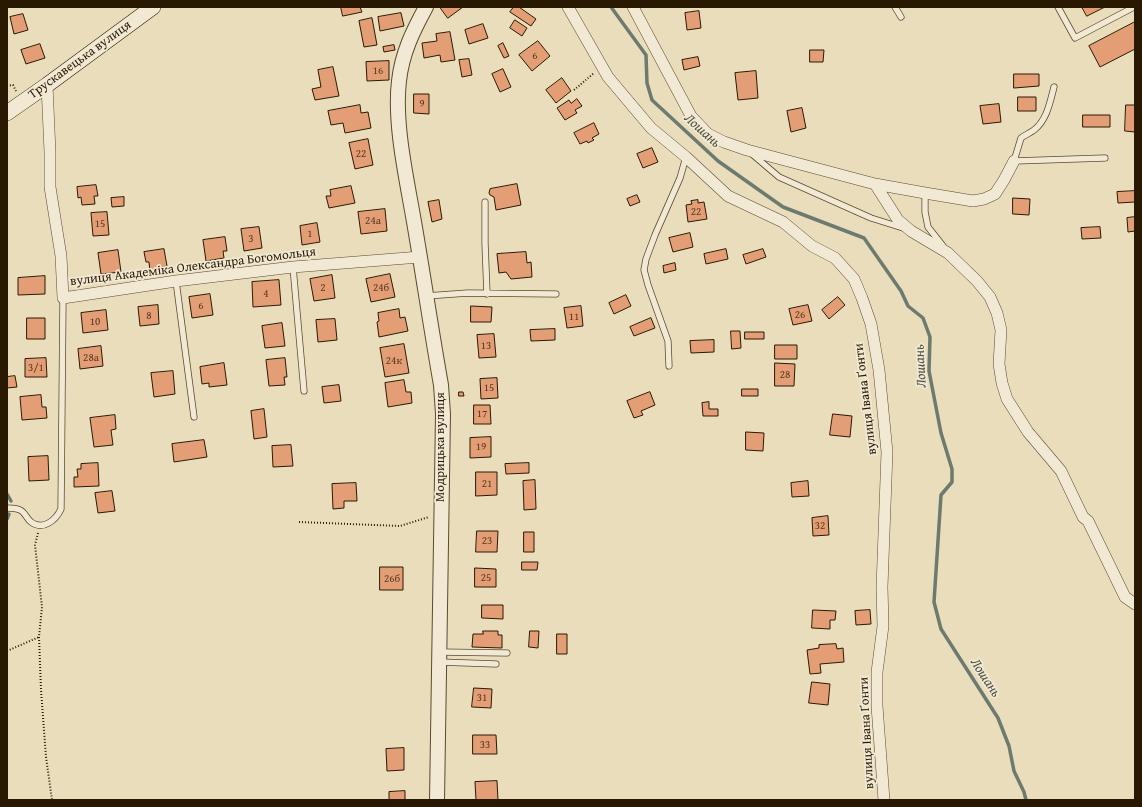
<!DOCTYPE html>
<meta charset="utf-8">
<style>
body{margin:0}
#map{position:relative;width:1142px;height:807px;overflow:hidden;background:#e9ddbb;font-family:"Gentium Book Plus",serif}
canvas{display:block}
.frame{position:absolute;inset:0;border:8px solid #2a1902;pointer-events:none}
</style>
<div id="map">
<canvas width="1142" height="807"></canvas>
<div class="frame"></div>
</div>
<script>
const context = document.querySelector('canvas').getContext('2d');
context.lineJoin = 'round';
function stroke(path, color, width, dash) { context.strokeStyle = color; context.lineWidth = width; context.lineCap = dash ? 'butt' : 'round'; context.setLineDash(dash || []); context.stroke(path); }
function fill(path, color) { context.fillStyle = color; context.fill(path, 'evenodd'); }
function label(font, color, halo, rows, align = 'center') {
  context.font = font + ' "Gentium Book Plus",serif'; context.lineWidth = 3.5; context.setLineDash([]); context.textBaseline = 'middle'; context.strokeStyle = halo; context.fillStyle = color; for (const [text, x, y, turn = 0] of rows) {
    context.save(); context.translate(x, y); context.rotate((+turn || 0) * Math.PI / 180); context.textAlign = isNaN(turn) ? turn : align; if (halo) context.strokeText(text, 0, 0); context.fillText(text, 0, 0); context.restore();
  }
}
stroke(new Path2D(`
 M611,7L646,55L647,83L652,100L718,161L783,207L864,238L901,291L908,306L923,318L930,337L929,371L941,433L952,469V482L941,495L934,602L941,629L998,718L1009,746L1014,771L1024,792L1026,800
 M7,494L11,501
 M7,519L9,514`), '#6d7a6f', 3.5);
const building = new Path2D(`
 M341,7H360L362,12L343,16Z
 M440,7H463L448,18Z
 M514,7H519L536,19L531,26L510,12Z
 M1082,7H1105L1087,16Z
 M699,11L701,28L687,30L685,13Z
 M401,13L404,26L380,31L378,17Z
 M23,14L28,30L14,34L10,17Z
 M372,18L377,45L364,47L359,21Z
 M515,20L527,28L522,36L510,28Z
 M1135,22V49L1100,67L1089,46Z
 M483,24L488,38L469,44L465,30Z
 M450,32L455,60L441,62L440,55L424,58L422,43L437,41L436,34Z
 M538,41L550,56L532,71L519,55Z
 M503,43L509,56L504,58L498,46Z
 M40,44L45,58L26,64L21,50Z
 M394,45L395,50L384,52L383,47Z
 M810,50H824L823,62H810Z
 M698,57L700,66L684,70L682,60Z
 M469,59L472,75L462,77L459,60Z
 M389,61V80L367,81L366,62Z
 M333,67L339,96L315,100L312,89L321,87L318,70Z
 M503,69L511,87L500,92L492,74Z
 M756,71L758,98L738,100L735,73Z
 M1014,74H1039V86L1014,88Z
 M562,78L571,91L556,103L546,90Z
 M414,94H429V114L414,113Z
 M1018,97H1036V111H1018Z
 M577,99L582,106L575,110L577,113L565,120L557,108L569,100L571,103Z
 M999,104L1001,122L983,124L980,106Z
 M360,105L361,113L368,112L371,128L345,133L343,123L331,125L328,111Z
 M1126,105H1135V132L1125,131Z
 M802,108L806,128L791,132L787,111Z
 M1083,115H1110V127H1083Z
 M594,123L599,134L592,138L594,140L588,143L587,141L580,144L574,133Z
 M368,139L373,165L355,169L349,143Z
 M652,148L658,162L643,168L637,154Z
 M517,184L521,205L496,210L494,197L490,195L489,193L490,189Z
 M96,185L98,196H94L95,204L82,205L81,197L78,198L77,187Z
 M351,186L355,203L329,208L326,196H331L330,190Z
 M1135,191V202L1118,203L1117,192Z
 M637,195L640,202L630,206L627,199Z
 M124,197V206L112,207L111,198Z
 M1013,198L1030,199L1029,215L1013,214Z
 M439,200L442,219L432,222L428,202Z
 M698,200V203L704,202L707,219L688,222L686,205L692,204L691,201Z
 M385,209L387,231L361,234L358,212Z
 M107,212L109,235L93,236L91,213Z
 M1135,217V231L1128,232L1127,218Z
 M317,223L320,242L302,245L300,226Z
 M259,227L262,248L244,251L241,229Z
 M1100,227L1101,238L1082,239L1081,228Z
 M690,233L693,247L673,252L669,238Z
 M225,237L227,251H223L224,258L206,261L203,240Z
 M164,249L167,266L157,268V270L150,271L149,262H146L144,252Z
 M726,249L728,259L706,264L704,254Z
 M763,249L766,257L746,264L743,255Z
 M118,250L121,272L101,274L98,253Z
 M526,252L527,263L531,262L532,277L511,279L506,272L499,273L497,254Z
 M675,263L676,270L664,273L663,266Z
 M390,274L395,297L371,302L366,279Z
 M332,275L335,298L314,301L310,279Z
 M45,276V294L18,295V278Z
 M279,280L281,305L253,307L252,282Z
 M210,294L213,315L192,318L189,297Z
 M626,295L631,306L614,314L609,303Z
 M838,297L845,305L829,319L822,310Z
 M158,305L159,324L140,326L138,307Z
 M808,305L812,321L793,325L789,309Z
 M471,306L492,307L491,322H471Z
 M581,306L583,326L567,328L564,308Z
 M399,309L400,318L405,317L408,331L379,337L377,322L379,321L378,313Z
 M106,310L108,330L83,333L81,313Z
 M27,318H45V339H27Z
 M651,318L655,328L634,336L630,327Z
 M335,319L337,340L318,342L316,320Z
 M282,323L285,346L265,348L262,326Z
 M555,329V340L531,341L530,330Z
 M731,331H740L741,348L732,349Z
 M745,332H764V339H745Z
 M494,334L496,357L479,358L477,335Z
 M714,340V352L691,353L690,341Z
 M404,344L409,373L385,377L380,348Z
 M775,345H797V359H775Z
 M101,346L103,366L80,369L78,349Z
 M46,358L47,377H25V359Z
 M285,358L287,377H284L285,385L269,386L266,360Z
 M224,363L227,385L209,387V383L202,384L200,367Z
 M775,363L795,364L794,386H775Z
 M173,371L175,394L154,397L151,373Z
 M15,376L17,387L7,388V377Z
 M497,378L498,398L481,399L480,379Z
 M404,380L406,392H411L412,403L388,407L385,383Z
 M339,385L341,401L324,403L322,387Z
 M742,389H758V396H742Z
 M459,392H463L464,396H459Z
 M650,392L655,405L641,411L643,415L634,418L627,401Z
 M41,395L42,407H46L47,418L22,420L20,397Z
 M709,402V409H718V416H703L702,403Z
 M474,405H490L491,424H474Z
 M264,409L267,437L254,439L251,411Z
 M833,414L852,416L850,437L830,435Z
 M115,415L116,429L111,430L113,445L94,447L90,418Z
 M746,432L764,433L763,451L746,450Z
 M491,437V457L470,458V438Z
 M204,440L207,457L174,462L172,444Z
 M291,445L293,466L273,467L272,446Z
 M48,456L49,480L29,481L28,457Z
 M98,463L99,486L74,487V477H78L77,469H81V464Z
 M529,463V473L506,474L505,464Z
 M476,472H497V495L476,496Z
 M535,480L536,509L524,510L523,481Z
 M808,481L809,496L792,497L791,483Z
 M356,483L357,501H344V508L333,509L332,484Z
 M112,491L115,511L98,513L95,493Z
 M828,516L829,535L813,536L812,518Z
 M477,531H498L497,552H476Z
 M524,532H534V552H524Z
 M522,562H538L537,570H522Z
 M380,567H403V590H380Z
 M475,568L496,569V587H475Z
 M482,605H503V619L482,618Z
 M813,610L836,611L835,620H830V629L812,628Z
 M870,610L871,624L856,625L855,611Z
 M483,631H498V635H502V648L472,647L473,634H483Z
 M530,631H539L538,648L529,647Z
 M557,634H567V654H557Z
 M836,644L837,649L843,648L844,662L820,664L821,673L810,674L807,650L819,648V645Z
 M812,682L830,684L828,705L809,703Z
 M474,688L492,689L491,708L472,707Z
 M473,735H496L497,754H473Z
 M404,748V770L387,771L386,749Z
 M497,781L498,800H476L475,782Z
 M405,791V800H389V792Z`);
fill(building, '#e49e76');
stroke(building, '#2a1902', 1);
const service = new Path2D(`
 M895,7L901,17
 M1058,7L1075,38L1134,7
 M1054,87C1050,102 1047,120 1034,130C1030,133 1025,135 1021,138L1014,161L1105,158
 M752,154L779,177L871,218L903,228
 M925,193V212L928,227L943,246
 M485,202V243L487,294
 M293,267L304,391
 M176,281L194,417
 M426,296L468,293L556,294
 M669,366L668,341L648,285L644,270L646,259L655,235L680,178L686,157
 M7,508C11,508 16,508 20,510C25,512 26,518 31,522C43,531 56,520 61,509L63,298
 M439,652L507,653
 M439,662L496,664`);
const minor = new Path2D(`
 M568,7L608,77L651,128L686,157L728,196L783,222L812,246L835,258L854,279L862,298L871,324L879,370L887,452L882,587L883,626L877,672V706L884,800
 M633,7L691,116L708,134L724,142L747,150L875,184L925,193L973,201L984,199L995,194L1004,180L1014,161
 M47,85L50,152V187L61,256L63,298L176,281L293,267L420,257
 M875,184L898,220L911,231L948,253L977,281L990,297L997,313L1001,330L999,364L1002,383L1007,399L1028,432L1061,471L1083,517L1088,521L1125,597L1135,604`);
const tertiary = new Path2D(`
 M426,7C413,31 402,53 399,81C394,122 406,176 413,216C423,273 431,329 441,385L443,414L437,800`);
const secondary = new Path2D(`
 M7,113L47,85L153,7`);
stroke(service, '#5a4a30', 7);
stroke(minor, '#5a4a30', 12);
stroke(tertiary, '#5a4a30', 16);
stroke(secondary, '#2a1902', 16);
stroke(new Path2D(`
 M7,86L13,85L16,91
 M574,90L594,73
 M299,522L400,526L429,517
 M38,533L35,545L42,607L39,637L41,690L46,757L52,800
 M7,651L39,637`), '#2a1902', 2, [1, 2]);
stroke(service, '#f1e9d3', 5.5);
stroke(minor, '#f1e9d3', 11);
stroke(tertiary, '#f1e9d3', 14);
stroke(secondary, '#f1e9d3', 15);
label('11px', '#583a1f', null, [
 ["6",535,56],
 ["16",378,71],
 ["9",422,104],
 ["22",361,154],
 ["22",696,212],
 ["24а",373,221],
 ["15",100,224],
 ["1",310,234],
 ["3",251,239],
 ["2",323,288],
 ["24б",381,288],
 ["4",266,294],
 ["6",201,306],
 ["26",800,315],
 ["8",149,316],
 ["11",574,317],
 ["10",95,322],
 ["13",486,346],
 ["28а",91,358],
 ["24к",394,361],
 ["3/1",36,368],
 ["28",785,375],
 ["15",489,388],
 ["17",482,414],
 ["19",481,447],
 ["21",487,484],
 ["32",820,526],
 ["23",487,541],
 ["25",486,578],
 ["26б",392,579],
 ["31",482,698],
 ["33",485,745]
]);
label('13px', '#2a1902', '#f1e9d3', [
 ["Трускавецька вулиця",80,60,-36],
 ["вулиця Академіка Олександра Богомольця",193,267,-7],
 ["вулиця Івана Ґонти",866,399,-97],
 ["Модрицька вулиця",441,447,-90],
 ["вулиця Івана Ґонти",867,733,-93]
]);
label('italic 14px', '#515142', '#f1e9d3', [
 ["Лошань",702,131,42],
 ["Лошань",921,366,-93],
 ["Лошань",985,678,57]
]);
</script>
